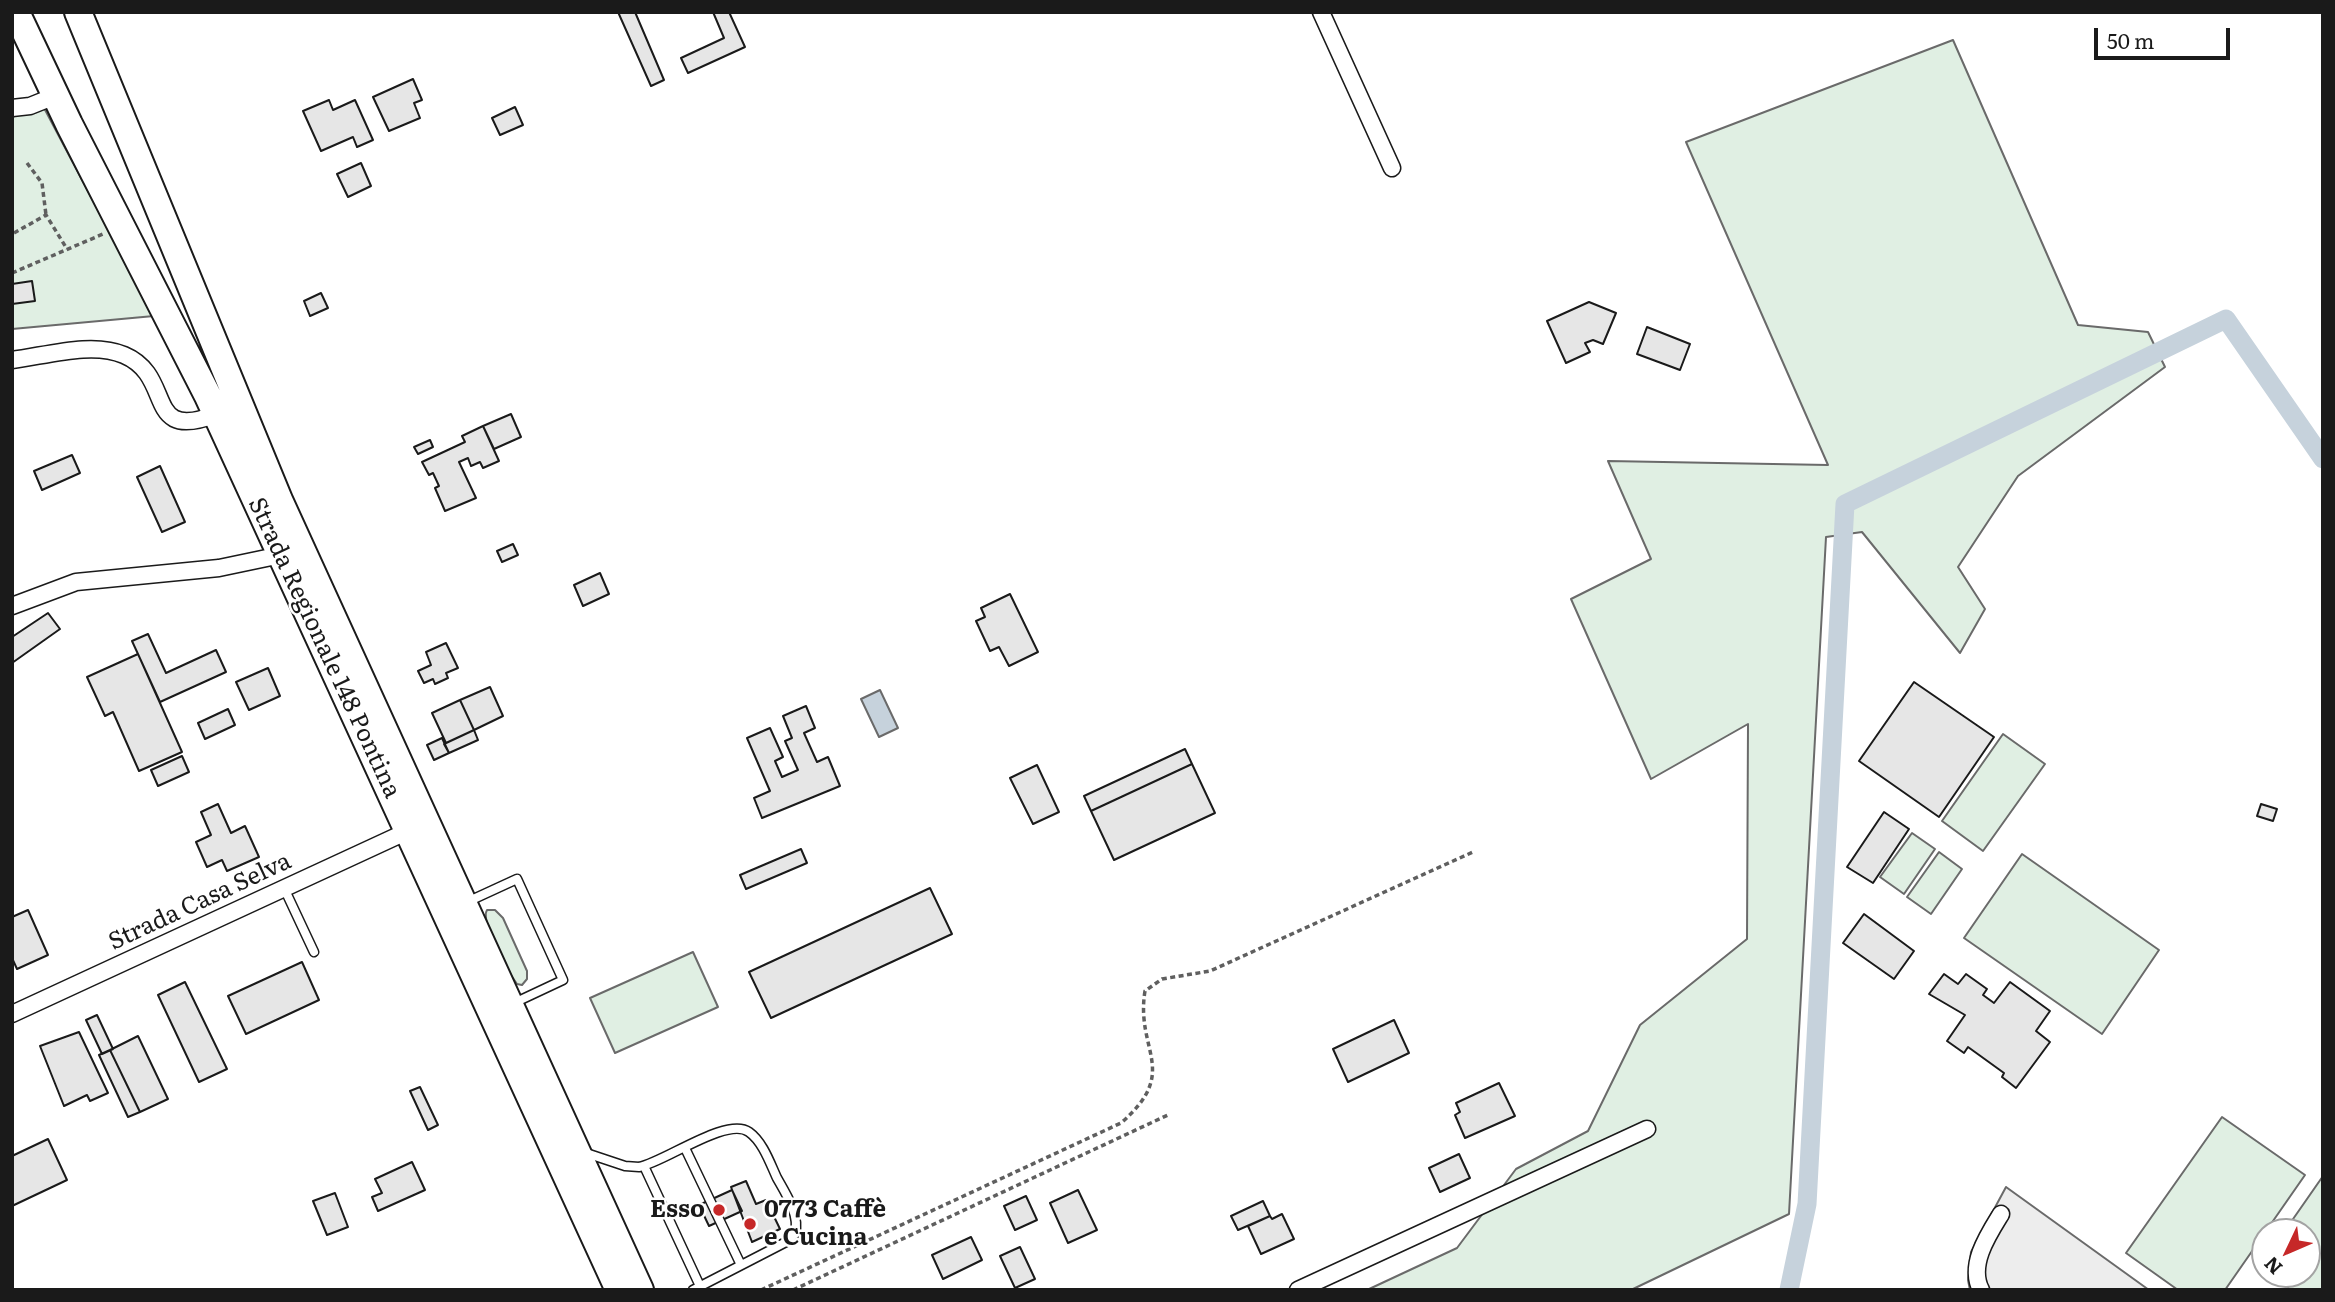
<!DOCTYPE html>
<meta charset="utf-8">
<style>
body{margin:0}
#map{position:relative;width:2335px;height:1302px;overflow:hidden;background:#fff;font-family:Literata,serif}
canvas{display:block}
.frame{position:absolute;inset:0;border:14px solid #1a1a1a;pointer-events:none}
.north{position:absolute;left:2251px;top:1218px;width:70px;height:70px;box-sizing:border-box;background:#fff;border:2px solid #a3a3a3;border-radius:50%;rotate:226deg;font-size:19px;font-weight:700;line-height:28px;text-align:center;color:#1a1a1a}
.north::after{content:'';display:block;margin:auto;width:24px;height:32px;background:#c62828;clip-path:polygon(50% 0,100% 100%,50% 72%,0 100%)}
.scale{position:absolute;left:2094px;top:28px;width:136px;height:32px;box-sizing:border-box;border:4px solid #1a1a1a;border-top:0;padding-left:9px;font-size:21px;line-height:24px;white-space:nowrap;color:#1a1a1a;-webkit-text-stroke:5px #fff;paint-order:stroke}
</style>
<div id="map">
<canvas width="2335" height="1302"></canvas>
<div class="frame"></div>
<div class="north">N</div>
<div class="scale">50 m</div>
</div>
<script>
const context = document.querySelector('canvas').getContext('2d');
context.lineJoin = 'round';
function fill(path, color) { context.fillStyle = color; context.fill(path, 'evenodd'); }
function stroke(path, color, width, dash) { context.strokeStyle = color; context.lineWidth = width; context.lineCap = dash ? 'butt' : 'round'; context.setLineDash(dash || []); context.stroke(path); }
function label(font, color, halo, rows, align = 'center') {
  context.font = font + ' Literata,serif'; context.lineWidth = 5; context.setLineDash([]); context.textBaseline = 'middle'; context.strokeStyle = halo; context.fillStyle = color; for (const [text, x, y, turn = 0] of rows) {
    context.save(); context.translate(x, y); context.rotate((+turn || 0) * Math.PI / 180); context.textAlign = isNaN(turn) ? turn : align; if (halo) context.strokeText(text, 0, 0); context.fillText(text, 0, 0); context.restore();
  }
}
const green = new Path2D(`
 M1953,40L2078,325L2148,332L2165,367L2018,476L1958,567L1985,609L1960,653L1862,532L1826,537L1789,1214L1631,1290H1367L1457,1248L1516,1169L1588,1131L1640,1025L1747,939L1748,724L1651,779L1571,599L1651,559L1608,461L1828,465L1686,142Z
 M43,106L154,316L12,329V117Z
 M2003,734L2045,764L1983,851L1942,821Z
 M1912,833L1935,849L1904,894L1880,877Z
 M1939,852L1962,869L1931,914L1907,897Z
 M2022,854L2159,950L2102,1034L1964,938Z
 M487,910H495L503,918L527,971V979L522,985L517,984C508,972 480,921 487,910Z
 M693,952L718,1007L615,1053L590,998Z
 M2222,1117L2305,1175L2225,1290H2178L2126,1253Z
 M2323,1176V1290H2291L2269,1274H2307V1232H2284Z`);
fill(green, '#e0efe3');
stroke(green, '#6a6a6a', 2);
const parking = new Path2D(`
 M2006,1187L2149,1290H1970L1968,1280L1971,1252Z`);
fill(parking, '#ededed');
stroke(parking, '#6a6a6a', 2);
const water = new Path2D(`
 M880,690L898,728L879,737L861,699Z`);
fill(water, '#c6d2dc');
stroke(water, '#6a6a6a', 2);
stroke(new Path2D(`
 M1789,1290L1807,1204L1845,504L2226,319L2323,459`), '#c6d2dc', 19);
const building = new Path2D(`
 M618,12H635L664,80L651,86Z
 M713,12H729L745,47L688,73L681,58L724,38Z
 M413,79L422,100L414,103L420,118L389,131L373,97Z
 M329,100L333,110L355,100L373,140L357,147L353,137L321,151L303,111Z
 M515,107L523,125L500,135L492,118Z
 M361,163L371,186L348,197L337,174Z
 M32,281L35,301L12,304V284Z
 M321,293L328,308L310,316L304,301Z
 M1589,302L1616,313L1603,344L1593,340L1585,343L1590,352L1566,363L1547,321Z
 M1647,327L1690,344L1680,370L1637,354Z
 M511,414L521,437L494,449L483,426Z
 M483,426L499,461L483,468L480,462L471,466L468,458L459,462L476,498L445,511L435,488L439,486L433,473L429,475L422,462L465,442L462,436Z
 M430,440L433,447L418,454L414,447Z
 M72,455L80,473L42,490L34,471Z
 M160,466L185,522L162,532L137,477Z
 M513,544L518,555L502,562L497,551Z
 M600,573L609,594L583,606L574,585Z
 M1010,594L1038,652L1009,666L999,647L990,651L976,621L985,617L981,608Z
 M48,613L60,629L12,663V637Z
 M148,634L166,673L216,650L226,672L160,702L132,641Z
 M446,643L458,668L446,673L448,678L435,684L433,679L424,683L418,671L431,665L426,652Z
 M138,654L182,752L139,771L113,712L105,716L87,677Z
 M268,668L280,696L249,710L236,682Z
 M1914,682L1994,737L1939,817L1859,761Z
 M490,687L503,716L474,730L460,700Z
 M460,700L474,730L446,743L432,713Z
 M806,706L815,728L804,733L817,762L828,757L840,786L762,818L754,798L770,791L747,738L770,728L783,757L775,761L782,777L798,770L785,741L792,738L783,716Z
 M228,709L235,725L205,739L198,723Z
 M474,730L478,740L449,753L444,744Z
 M442,738L449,753L434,760L427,745Z
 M1185,749L1192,764L1091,811L1084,796Z
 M182,756L189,772L158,786L151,770Z
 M1192,764L1215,813L1114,860L1091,811Z
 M1037,765L1059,812L1033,824L1010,778Z
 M218,804L231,833L245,826L259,857L227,871L222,860L207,867L196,842L211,835L201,812Z
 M2261,804L2277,809L2273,821L2257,816Z
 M1884,812L1909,829L1873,883L1847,867Z
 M801,849L807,863L746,889L740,875Z
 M930,888L952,934L771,1018L749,972Z
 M28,910L48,955L17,969L12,958V917Z
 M1864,914L1914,951L1894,979L1843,943Z
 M302,962L319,1000L246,1034L228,996Z
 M1944,974L1958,984L1966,974L1987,989L1983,995L1994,1003L2010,982L2050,1011L2036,1031L2050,1042L2016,1088L2002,1077L2004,1073L1968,1047L1964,1053L1947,1041L1965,1015L1929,994Z
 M185,982L227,1069L199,1082L158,995Z
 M97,1015L113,1049L102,1054L86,1020Z
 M1394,1020L1409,1053L1348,1082L1333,1049Z
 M79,1032L108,1093L90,1101L87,1095L64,1106L40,1046Z
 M138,1036L168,1099L140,1112L110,1050Z
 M110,1050L140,1112L128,1117L99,1055Z
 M1499,1083L1515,1116L1465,1138L1455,1115L1460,1112L1456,1103Z
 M420,1087L438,1125L428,1130L410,1091Z
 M48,1139L67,1180L12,1206V1156Z
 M1459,1154L1470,1178L1440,1192L1429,1168Z
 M412,1162L425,1190L378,1211L372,1197L382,1193L375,1179Z
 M746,1181L756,1204L766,1200L780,1229L752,1242L731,1187Z
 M732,1190L742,1211L709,1226L699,1205Z
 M1078,1190L1097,1230L1068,1243L1050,1203Z
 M335,1193L348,1227L327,1235L313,1201Z
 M1026,1196L1037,1220L1015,1230L1004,1206Z
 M1263,1201L1270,1216L1238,1230L1231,1216Z
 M1282,1214L1294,1239L1261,1254L1248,1226L1270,1216L1272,1219Z
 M971,1237L982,1260L943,1279L932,1255Z
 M1020,1247L1035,1279L1015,1288L1000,1256Z`);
fill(building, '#e6e6e6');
stroke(building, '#1a1a1a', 2);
const lane = new Path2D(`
 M284,888L314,952
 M467,902L517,879L563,980L514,1003
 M685,1148L740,1263
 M583,1152L625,1166L639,1167C665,1162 727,1116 749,1132C763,1142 770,1163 777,1178C786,1194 800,1215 795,1234L786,1242L693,1290
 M644,1166L699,1284`);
const street = new Path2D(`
 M1321,12L1392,168
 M12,108L30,106L55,96
 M12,360C45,356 92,341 124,355C176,377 142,443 217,414
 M12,606L76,582L219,568L281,555
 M12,1014L408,831
 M1298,1290L1647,1129
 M1981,1290C1968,1265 1988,1235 2001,1214`);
const primary = new Path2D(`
 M16,12L69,124L208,396L619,1290
 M78,12L279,500L640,1290`);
stroke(lane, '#1a1a1a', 11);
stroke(street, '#1a1a1a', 19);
stroke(primary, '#1a1a1a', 30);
stroke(new Path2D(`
 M27,163L42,183L46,215
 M14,233L46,215L67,249
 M12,273L103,234
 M761,1290L1121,1123C1181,1071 1135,1051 1145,991L1162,979L1210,971L1473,852
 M793,1290L1170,1114`), '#5f5f5f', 3.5, [5, 3.5]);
stroke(lane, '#fff', 8);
stroke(street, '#fff', 16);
stroke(primary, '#fff', 26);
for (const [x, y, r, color] of [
 [719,1210,7,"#c62828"],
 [750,1224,7,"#c62828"]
]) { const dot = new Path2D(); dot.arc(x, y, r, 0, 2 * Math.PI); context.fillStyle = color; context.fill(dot); stroke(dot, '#fff', 2.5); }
label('24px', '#1a1a1a', '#fff', [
 ["Strada Regionale 148 Pontina",324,648,65],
 ["Strada Casa Selva",200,902,-25]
]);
label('bold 24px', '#1a1a1a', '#fff', [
 ["Esso",705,1210],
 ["0773 Caffè",764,1210,"left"],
 ["e Cucina",764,1238,"left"]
], 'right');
</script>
